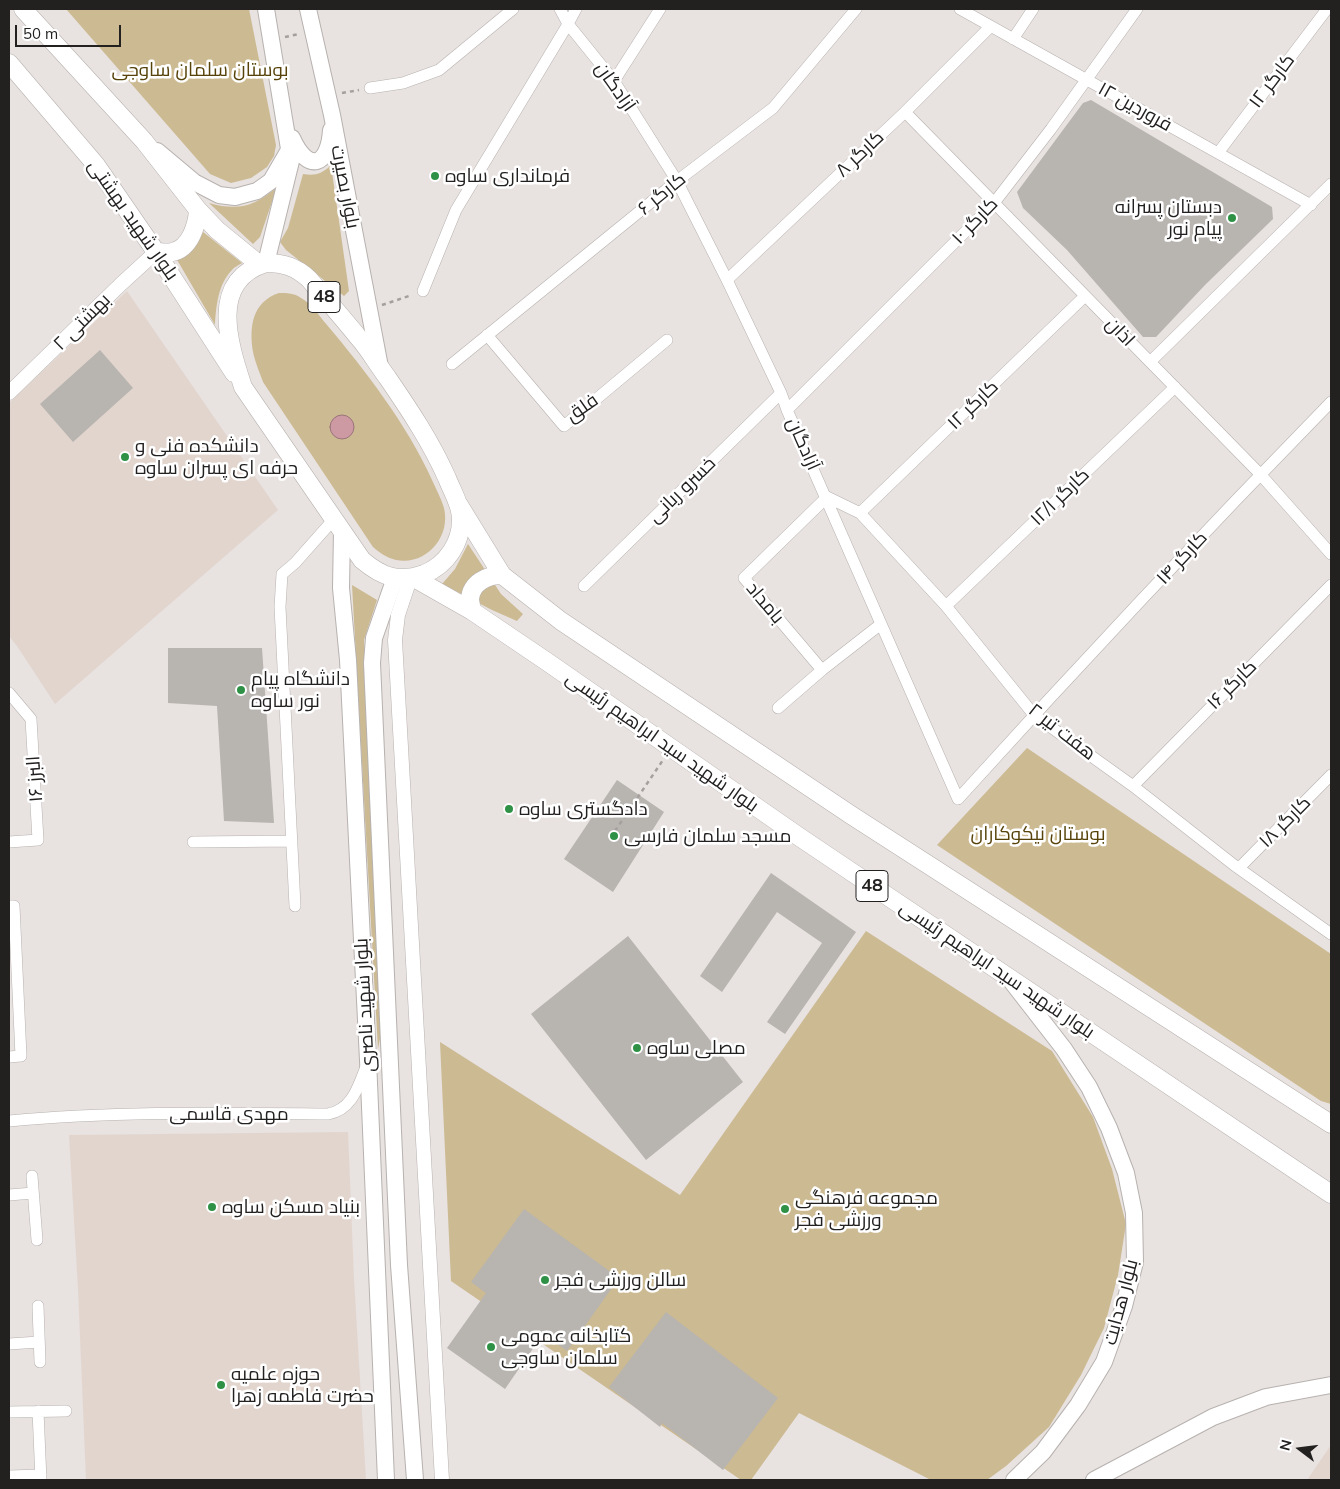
<!DOCTYPE html>
<meta charset="utf-8">
<style>
body{margin:0}
#map{position:relative;width:1340px;height:1489px;overflow:hidden;background:#e8e2e0;font-family:Mulish,sans-serif}
canvas{display:block}
.frame{position:absolute;inset:0;border:10px solid #232120;pointer-events:none}
.north{position:absolute;left:1275px;top:1424px;width:50px;height:50px;-webkit-text-stroke:4px #fff;paint-order:stroke;rotate:285deg;font-size:14px;font-weight:700;line-height:20px;text-align:center;color:#232120}
.north::after{content:'';display:block;margin:auto;width:18px;height:22px;background:#232120;clip-path:polygon(50% 0,100% 100%,50% 72%,0 100%)}
.scale{position:absolute;left:15px;top:25px;width:106px;height:22px;box-sizing:border-box;border:2px solid #232120;border-top:0;padding-left:6px;font-size:15px;line-height:18px;white-space:nowrap;color:#232120;-webkit-text-stroke:4px #fff;paint-order:stroke}
</style>
<div id="map">
<canvas width="1340" height="1489"></canvas>
<div class="frame"></div>
<div class="north">N</div>
<div class="scale">50 m</div>
</div>
<script>
const context = document.querySelector('canvas').getContext('2d');
context.lineJoin = 'round';
function fill(path, color) { context.fillStyle = color; context.fill(path, 'evenodd'); }
function stroke(path, color, width, dash) { context.strokeStyle = color; context.lineWidth = width; context.lineCap = dash ? 'butt' : 'round'; context.setLineDash(dash || []); context.stroke(path); }
function label(font, color, halo, rows, align = 'center') {
  context.font = font + ' Mulish,Cairo,sans-serif'; context.lineWidth = 5; context.setLineDash([]); context.textBaseline = 'middle'; context.strokeStyle = halo; context.fillStyle = color; for (const [text, x, y, turn = 0] of rows) {
    context.save(); context.translate(x, y); context.rotate((+turn || 0) * Math.PI / 180); context.textAlign = isNaN(turn) ? turn : align; if (halo) context.strokeText(text, 0, 0); context.fillText(text, 0, 0); context.restore();
  }
}
fill(new Path2D(`
 M127,291L278,510L55,704L17,646L9,636V403Z
 M348,1132L354,1279L366,1480H86L78,1289L69,1135Z
 M1331,1445V1480H1307Z`), '#e2d5ce');
fill(new Path2D(`
 M66,9H249L276,145L274,156L267,167L251,178L231,183L210,174Z
 M331,165L349,291L344,296L286,250L280,242L288,228L303,174C315,176 322,174 331,165Z
 M277,187L260,237L253,244L209,203C238,211 254,207 277,187Z
 M203,232L242,263C239,265 234,267 232,270C218,284 216,307 215,325L176,258C193,251 196,249 203,232Z
 M279,293C287,293 294,293 301,298C312,304 319,316 327,325C365,370 408,426 432,480C436,489 441,498 444,508C451,537 426,566 396,560C387,558 380,553 373,547L263,382C260,373 255,362 253,352C249,327 252,302 279,293Z
 M468,544L501,594L523,614L517,621L492,610L442,584L455,569Z
 M352,585L377,600L364,640L383,1022L378,1049Z
 M1027,748L1331,954V1104L1321,1101L937,845Z
 M866,931L1052,1051L1093,1117L1112,1169L1126,1224L1118,1275L1104,1328L1081,1375L1049,1427L1006,1466L987,1480H931L799,1413L751,1480H741L451,1281L440,1042L680,1195Z`), '#ccba92');
const water = new Path2D(`
 M330 427a12 12 0 1 1 24 0a12 12 0 1 1-24 0Z`);
fill(water, '#cd99a2');
stroke(water, '#9a757b', 1);
fill(new Path2D(`
 M1091,100L1272,207L1273,219L1205,285L1156,337H1143L1067,250L1023,208L1017,192L1083,103Z
 M100,350L133,388L73,442L40,404Z
 M168,648H262L274,823L224,821L217,706L168,703Z
 M617,780L664,812L613,892L564,859Z
 M771,873L856,932L785,1034L767,1022L822,943L777,912L722,992L700,976Z
 M628,936L743,1082L646,1160L531,1014Z
 M524,1209L619,1278L567,1351L543,1334L505,1389L447,1348L486,1293L471,1282Z
 M666,1312L778,1398L723,1470L662,1423L660,1427L609,1387Z`), '#b8b4b0');
const minor = new Path2D(`
 M560,9L568,24L614,81L677,181L727,280L781,393L787,410L958,799C1080,664 1204,532 1331,402
 M960,9L1311,205
 M1013,39L1033,9
 M614,81L660,9
 M370,88L403,83L439,70L513,9
 M905,112L1260,474L1331,554
 M1218,153L1327,9
 M727,280L905,112L990,27
 M423,291L456,210L568,24L576,9
 M487,335L564,426L667,340
 M1150,362L1331,184
 M452,364L677,181L773,108L856,9
 M787,410L994,203L1051,129L1137,9
 M827,497L860,513L946,606L1034,715L1133,786L1234,865L1331,934
 M860,513L1085,296
 M584,586L781,393
 M946,606L1175,387
 M822,670L744,578L827,497
 M9,693L31,719L38,840L9,842
 M778,708L822,670L881,624
 M1133,786L1331,585
 M193,842L292,841
 M1239,868L1331,775
 M9,906H14L21,1056L9,1057
 M295,906L280,607L282,574L295,563L334,519
 M9,1121C115,1111 221,1113 328,1114C352,1110 358,1087 366,1067
 M32,1176L37,1240
 M9,1195L33,1193
 M38,1306L40,1362
 M9,1344L39,1342
 M38,1411L41,1480
 M9,1412L66,1411
 M9,1476L41,1475`);
const tertiary = new Path2D(`
 M9,393L121,284L156,252
 M410,579L398,615L395,640L442,1480`);
const secondary = new Path2D(`
 M266,9L291,161L266,263
 M308,9L332,115L380,367
 M292,138C308,174 329,166 331,130
 M157,151L194,182L219,195L235,197L257,191L271,181L289,150
 M342,531L341,588L348,660L368,1060L386,1480
 M395,578L374,638L372,663L399,1265L415,1480
 M1012,982L1064,1049L1089,1087L1109,1128L1126,1173L1134,1213L1135,1262L1124,1306L1104,1362L1078,1405L1043,1452L1014,1480
 M1094,1480L1213,1417L1266,1397L1331,1385`);
const primary = new Path2D(`
 M23,9L144,141L198,210L217,230L260,265
 M9,63L96,165L156,252L234,373
 M156,252C161,252 167,253 172,252C190,249 197,225 198,210
 M266,263C284,263 296,267 309,279C325,298 342,317 358,337C369,349 377,364 387,377C409,409 431,442 447,478C452,491 460,503 461,517C462,542 447,565 424,574C399,583 382,577 362,560L243,387C229,344 208,281 266,263Z
 M459,505L502,575L561,621L851,815L1331,1124
 M414,578L472,611L546,661L801,838L1331,1194
 M472,611C472,608 470,603 470,599C471,583 487,575 502,575`);
stroke(minor, '#b7b2af', 12);
stroke(tertiary, '#b7b2af', 15);
stroke(secondary, '#b7b2af', 18);
stroke(primary, '#b7b2af', 19);
stroke(new Path2D(`
 M285,37L299,34
 M342,93L359,90
 M382,305L412,295
 M615,831L663,760`), '#a5a09e', 2.5, [4, 4]);
stroke(minor, '#fff', 11);
stroke(tertiary, '#fff', 14);
stroke(secondary, '#fff', 16);
stroke(primary, '#fff', 18);
for (const [x, y, r, color] of [
 [435,176,5,"#2f9145"],
 [1232,218,5,"#2f9145"],
 [125,457,5,"#2f9145"],
 [241,690,5,"#2f9145"],
 [509,809,5,"#2f9145"],
 [614,836,5,"#2f9145"],
 [637,1048,5,"#2f9145"],
 [212,1207,5,"#2f9145"],
 [785,1209,5,"#2f9145"],
 [545,1280,5,"#2f9145"],
 [491,1347,5,"#2f9145"],
 [221,1385,5,"#2f9145"]
]) { const dot = new Path2D(); dot.arc(x, y, r, 0, 2 * Math.PI); context.fillStyle = color; context.fill(dot); stroke(dot, '#fff', 2); }
for (const [x, y, w] of [
 [324,297,32],
 [872,886,32]
]) { const box = new Path2D(); box.roundRect(x - w / 2, y - 15.5, w, 31, 4); context.fillStyle = '#fff'; context.fill(box); stroke(box, '#232120', 1); }
label('bold 18px', '#232120', null, [
 ["48",324,297],
 ["48",872,886]
]);
label('19px', '#57430a', '#fff', [
 ["بوستان سلمان ساوجی",200,70],
 ["بوستان نیکوکاران",1038,834]
]);
label('19px', '#232120', '#fff', [
 ["کارگر ۱۲",1272,81,-53],
 ["آزادگان",615,87,55],
 ["۱۲ فروردین",1135,107,29],
 ["کارگر ۸",860,154,-43],
 ["بلوار بصیرت",345,187,79],
 ["کارگر ۶",662,194,-39],
 ["بلوار شهید بهشتی",133,220,55],
 ["کارگر ۱۰",975,221,-46],
 ["بهشتی ۲",82,322,-45],
 ["اذان",1120,332,46],
 ["کارگر ۱۲",973,405,-44],
 ["فلق",582,408,-35],
 ["آزادگان",803,444,66],
 ["خسرو ربانی",682,490,-44],
 ["کارگر ۱۲/۱",1060,497,-44],
 ["کارگر ۱۴",1182,558,-47],
 ["بامداد",765,603,50],
 ["کارگر ۱۶",1232,685,-45],
 ["هفت تیر ۲",1062,732,38],
 ["بلوار شهید سید ابراهیم رئیسی",662,742,35],
 ["البرز ۱۶",35,779,-94],
 ["کارگر ۱۸",1285,822,-45],
 ["بلوار شهید سید ابراهیم رئیسی",997,970,34],
 ["بلوار شهید ناصری",365,1005,-93],
 ["مهدی قاسمی",229,1114],
 ["بلوار هدایت",1121,1302,-75]
]);
label('19px', '#232120', '#fff', [
 ["فرمانداری ساوه",445,176],
 ["دبستان پسرانه",1222,207,"right"],
 ["پیام نور",1222,229,"right"],
 ["دانشکده فنی و",135,446],
 ["حرفه ای پسران ساوه",135,468],
 ["دانشگاه پیام",251,679],
 ["نور ساوه",251,701],
 ["دادگستری ساوه",519,809],
 ["مسجد سلمان فارسی",624,836],
 ["مصلی ساوه",647,1048],
 ["مجموعه فرهنگی",795,1198],
 ["ورزشی فجر",795,1220],
 ["بنیاد مسکن ساوه",222,1207],
 ["سالن ورزشی فجر",555,1280],
 ["کتابخانه عمومی",501,1336],
 ["سلمان ساوجی",501,1358],
 ["حوزه علمیه",231,1374],
 ["حضرت فاطمه زهرا",231,1396]
], 'left');
</script>
